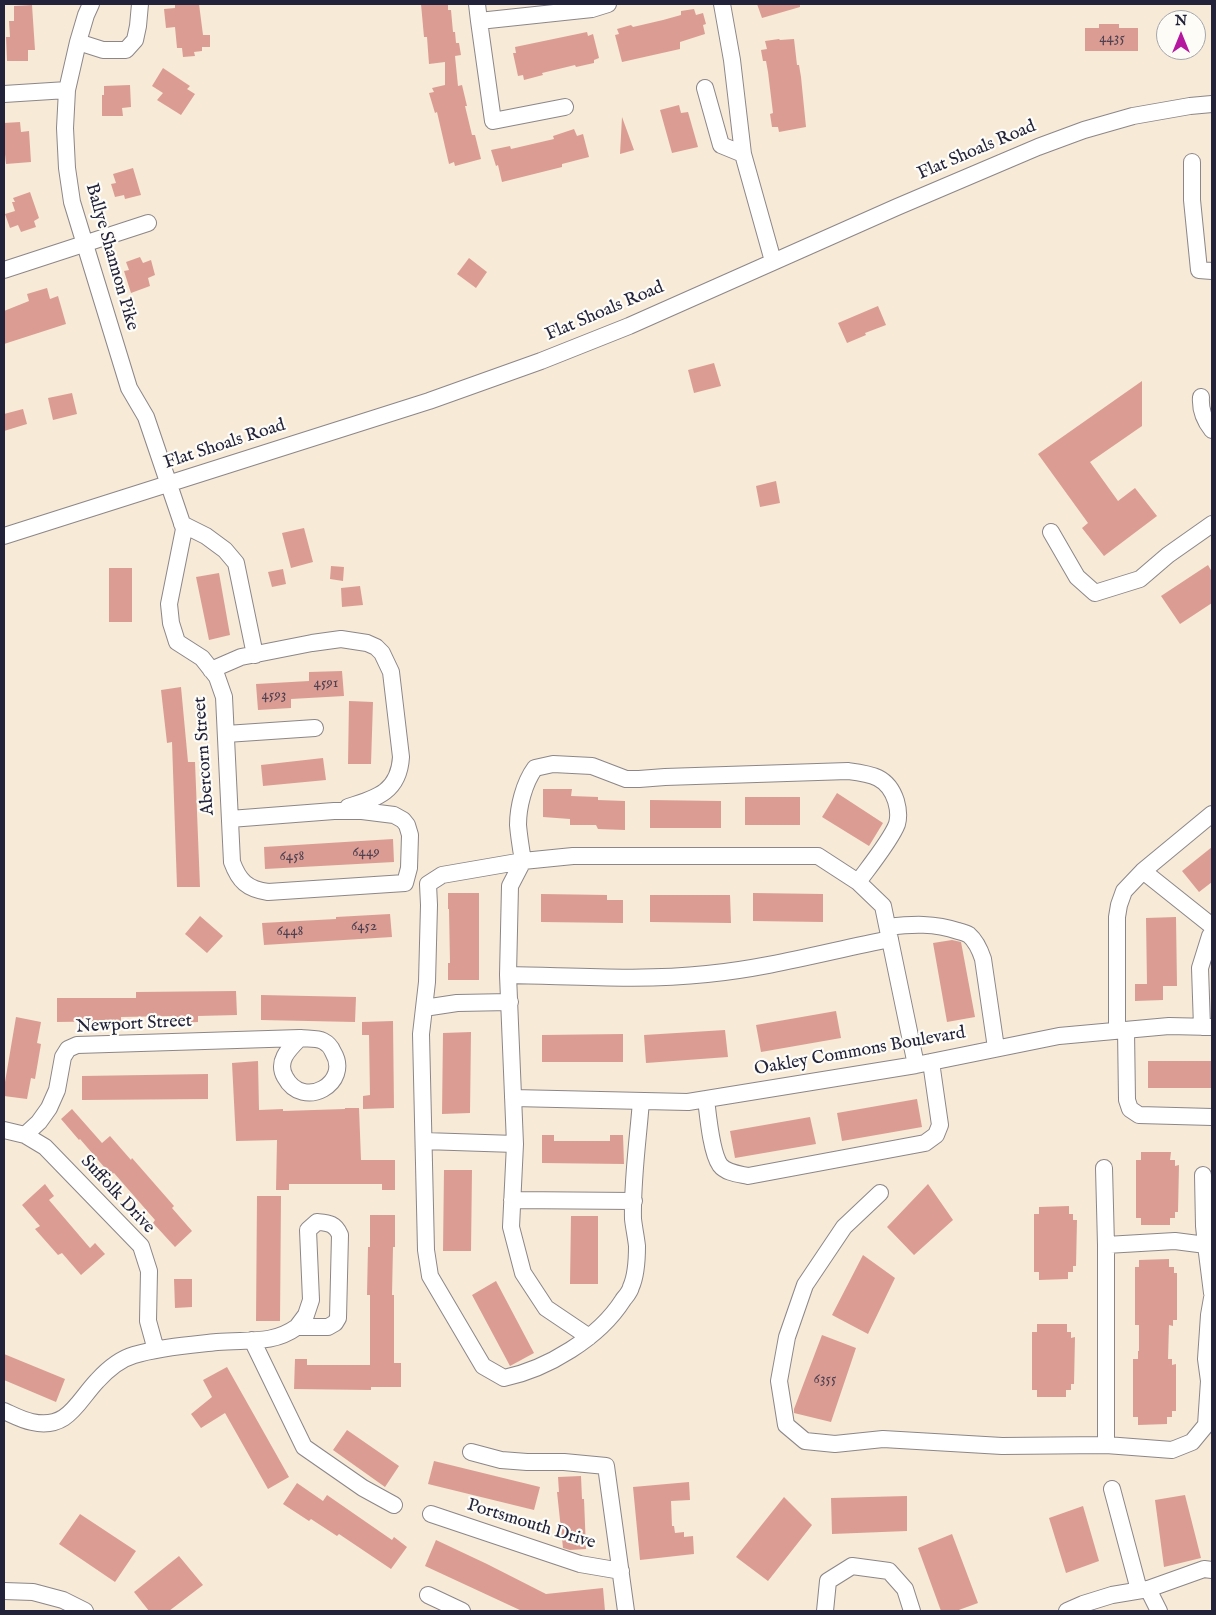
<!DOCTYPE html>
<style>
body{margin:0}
#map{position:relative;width:1216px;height:1615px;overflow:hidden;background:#f7ead7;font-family:"IM FELL English",serif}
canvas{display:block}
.frame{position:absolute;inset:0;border:5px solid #22223b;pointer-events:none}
.north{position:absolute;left:1156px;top:10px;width:50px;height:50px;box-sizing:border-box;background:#fdfcf7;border:1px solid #a5a5ac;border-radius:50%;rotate:0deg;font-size:14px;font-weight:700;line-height:20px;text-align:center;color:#22223b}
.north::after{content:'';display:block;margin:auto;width:18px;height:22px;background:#b5179e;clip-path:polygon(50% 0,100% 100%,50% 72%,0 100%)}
</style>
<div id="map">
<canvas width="1216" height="1615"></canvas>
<div class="frame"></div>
<div class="north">N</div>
</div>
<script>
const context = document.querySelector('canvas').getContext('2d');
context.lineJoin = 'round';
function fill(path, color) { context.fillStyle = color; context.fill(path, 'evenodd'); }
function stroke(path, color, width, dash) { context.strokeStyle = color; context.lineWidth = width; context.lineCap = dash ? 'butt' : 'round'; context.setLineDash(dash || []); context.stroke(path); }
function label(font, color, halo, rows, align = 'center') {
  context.font = font + ' "IM FELL English",serif'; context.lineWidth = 4.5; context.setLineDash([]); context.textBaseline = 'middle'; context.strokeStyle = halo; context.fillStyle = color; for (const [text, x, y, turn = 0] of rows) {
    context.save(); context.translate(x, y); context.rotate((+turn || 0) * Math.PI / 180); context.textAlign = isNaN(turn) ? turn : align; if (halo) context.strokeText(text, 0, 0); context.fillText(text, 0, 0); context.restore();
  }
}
fill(new Path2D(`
 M175,4H199L203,35H210V47H202V51L194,52L195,56L183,57L182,48H177L175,27L166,28L164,9L175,8Z
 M421,4H448V10H451L453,32H455L456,43H459L461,55L455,56L458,86L462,85L467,106H465L472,135H475L481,159L455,166L454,162L449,164L437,112L435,113L429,93L434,92L432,88L445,85V62L429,64L427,37H424Z
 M757,4H800V7L762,18Z
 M32,5L35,50H28V61H7L6,37H10L9,21H14V6Z
 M694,9L696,15L703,13L706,24L703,25L705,34L680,42V49L622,62L615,35L619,34L617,29L631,25L633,27L663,20L681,15V11Z
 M1099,24H1119V28H1138V51H1085V28H1099Z
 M587,32L588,36L593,34L599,58L594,60V63L576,67L575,65L542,73L543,75L524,80L523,75L518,76L513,53H516L515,47Z
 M779,39L780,40L794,39L797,65H799L801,77L806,127L779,132L778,127H772L770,114L773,113L768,72L766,61H763L761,50L767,49L765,41Z
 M163,68L190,86L187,89L195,94L181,115L157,100L163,93L152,86Z
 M130,85L131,107L122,108L123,116H102V95H104V86Z
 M679,105L681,113L688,112L698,147L672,153L660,110Z
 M622,117L634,150L620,154Z
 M20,122L21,132L29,131L31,162L6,164L5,154H4V123Z
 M574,129L577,136L583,134L589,157L562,164V167L502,182L498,165L496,166L491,150L510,146L511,149L554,139L553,136Z
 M133,168L141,195L125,199L124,195L115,197L111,184L116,183L113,174Z
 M30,192L39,218L34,221L36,227L21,232L18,225L10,228L5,214L15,211L12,202H15L13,198Z
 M140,257L143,263L151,260L155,275L148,278L150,286L131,293L124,271L129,270L126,262Z
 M469,258L487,272L476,288L457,274Z
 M47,288L50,299L58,296L66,324L4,344V311L29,301L27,294Z
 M878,306L886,325L865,333L866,335L847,343L838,323Z
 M714,363L721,386L694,393L688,370Z
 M1142,381V426L1090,462L1118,501L1135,488L1157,516L1104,556L1082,528L1088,523L1038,454Z
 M72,393L77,414L53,420L48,398Z
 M23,409L27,424L4,431V414Z
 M776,481L780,503L760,507L756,486Z
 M304,528L313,562L291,568L282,533Z
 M1208,565L1212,572V603L1180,624L1161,596Z
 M331,566L344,567L343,581L330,579Z
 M109,568H132V622H109Z
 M283,569L286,584L272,587L268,572Z
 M219,573L230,635L209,640L196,577Z
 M360,586L363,605L342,607L341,588Z
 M342,671L344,696L291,699V708L258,710L256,684L309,681V672Z
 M181,687L188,762H195L200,887H177L172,742L167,743L161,690Z
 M349,701L373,702L371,764H348Z
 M323,758L326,780L263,786L261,765Z
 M543,789H572L571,796L598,797V800L625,801V830L598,829L596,825H570V819L543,817Z
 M837,793L883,823L869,846L822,817Z
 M745,797H800V825H745Z
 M650,800L721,801V828H650Z
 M393,839L394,862L265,869L264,847Z
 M1212,847V882L1199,892L1182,871Z
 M448,893H479V980H448V963H450L449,909H448Z
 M753,893L823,894V922L753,921Z
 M541,894L607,895V900H623V923L541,922Z
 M650,895H730L731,923L650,922Z
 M390,914L392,937L264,945L262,923L336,919V917Z
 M200,916L223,936L207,953L185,934Z
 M1176,917L1177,986H1163V1000L1135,1001V984H1147L1146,918Z
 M952,940L961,942L975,1017L947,1022L933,943Z
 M236,991L237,1015L198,1016V1022L174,1023V1016L121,1017V1021L57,1022V998H136V992Z
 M261,995L356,997L355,1022L261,1020Z
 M836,1011L841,1038L761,1052L756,1025Z
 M16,1017L41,1022L37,1043L41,1044L35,1079L31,1078L27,1099L4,1096V1088Z
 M393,1021L394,1108L363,1109V1096L370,1095L369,1035H362V1022Z
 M725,1030L728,1057L646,1063L644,1035Z
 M471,1032L470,1113L442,1114L443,1033Z
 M623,1034V1062H542V1035Z
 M258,1061L259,1110L283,1109V1111L345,1109V1108H359L361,1160H395V1190H382V1184H289V1190H276L277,1140L236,1141L232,1063Z
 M1148,1061H1212V1088H1148Z
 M208,1074V1099L82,1100V1076Z
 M917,1099L922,1127L842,1141L837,1113Z
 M72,1109L102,1143L110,1136L131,1160L132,1158L174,1206L172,1208L192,1231L175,1247L153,1223L155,1220L114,1173L111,1175L80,1139L79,1140L61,1119Z
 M810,1117L816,1144L735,1158L730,1131Z
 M542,1135H554V1141H610V1135H623L624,1164L542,1163Z
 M1141,1152H1171L1170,1160H1175V1166L1179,1165L1178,1212H1175V1218H1170V1225H1141V1218H1136V1160H1141Z
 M444,1170H472L471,1251H443Z
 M45,1184L54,1196L49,1200L90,1248L95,1243L105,1254L81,1275L62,1253L58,1255L35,1229L40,1226L22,1205Z
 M928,1184L953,1220L914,1255L887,1227Z
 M257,1196H281L280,1321H256Z
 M1069,1206V1214H1073V1220H1077L1076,1266H1073V1272H1068V1279L1039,1280V1272H1034V1214H1039V1207Z
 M370,1215H395V1247H393L392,1295H394V1363H401V1387H371V1390L294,1389L295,1359H307V1365H370V1295H367L368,1247H370Z
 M571,1216H598V1284H570Z
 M863,1255L895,1278L868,1334L832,1315Z
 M1169,1259V1267H1174V1273H1177V1320H1173V1326L1169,1325L1168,1359H1172V1365L1176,1364V1411H1172V1417H1167V1424L1138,1425V1417H1133V1359H1138V1351H1139V1325H1135V1267H1139V1260Z
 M174,1279H192V1307L175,1308Z
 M496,1281L534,1353L510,1366L472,1295Z
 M1037,1324H1067V1332H1071V1338L1075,1337L1074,1384H1071V1390H1066V1397H1037V1390H1032V1332H1037Z
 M822,1335L856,1348L831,1422L794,1413V1409Z
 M4,1354L65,1379L56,1402L4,1380Z
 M227,1367L289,1477L268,1489L225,1413L201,1428L191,1414L212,1397L203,1380Z
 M347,1430L399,1466L385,1487L333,1450Z
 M434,1461L540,1487L534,1510L428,1484Z
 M581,1476L582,1499H584L586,1549L570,1550L563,1548L557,1492H559L558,1477Z
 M689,1482L690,1500L671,1501L672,1526H674L675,1533L684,1532V1537L693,1536L694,1554L640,1560L633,1487Z
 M297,1483L323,1501L327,1495L392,1540L394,1537L407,1547L391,1569L339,1534L337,1536L311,1519L309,1521L283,1504Z
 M1185,1495L1201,1558L1164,1567L1155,1500Z
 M907,1496V1531L832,1534L831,1498Z
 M784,1497L812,1525L768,1581L736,1557Z
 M1083,1506L1099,1561L1066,1573L1049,1518Z
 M80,1514L136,1551L115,1582L59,1544Z
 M952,1534L978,1603L956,1611H941L918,1548Z
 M436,1540L487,1564L546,1594L603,1588L605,1611H522L425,1566Z
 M179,1556L203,1585L169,1611H149L134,1592Z`), '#db9d93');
const minor = new Path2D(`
 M91,4L86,15L78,42L67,90L65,128L67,168L72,202L129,388L146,417L184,529L169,604L171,623L177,642L202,658L217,677L224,697L232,862C239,881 247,889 268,892L405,883L409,868L410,835L407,825L403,820L394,815L362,811H334L230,819
 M477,4L479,21
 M722,4L732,60L743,154L773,261
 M78,42L103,50H126L135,40L138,26L140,4
 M705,88L721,145L743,154
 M4,94L67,90
 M565,107L493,121L479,21L592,9L608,4
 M1192,162V200L1199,270L1212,271
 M4,270L148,223
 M1201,397C1200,410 1204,420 1212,430
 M182,524L206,536L225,550L236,563L255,655
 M1051,532L1077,577L1095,593L1140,579L1168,555L1212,524
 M4,536L429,401L541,361L629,326L897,207L1038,147L1084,130L1133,116L1190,106L1212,104
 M211,670L241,657L312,643L341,639L367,643L376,647L382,653L391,672L401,757C399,791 378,798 348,807
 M226,734L315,728
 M1143,871L1212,926
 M888,927C912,924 935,923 958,931C962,932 966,933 969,935C976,941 980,950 983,959L996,1048
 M508,975C574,976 641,981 707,974C769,968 829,951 890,939
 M424,1008L457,1003L510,1002
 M1202,1027L1200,968L1210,936L1212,933
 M1117,1030V917L1119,905L1124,891L1143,871L1212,814
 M1126,1030L1127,1100L1130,1109L1139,1115L1212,1117
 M300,1038C307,1039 317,1038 323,1041C327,1043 331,1047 333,1052C352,1083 303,1111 285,1077C276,1061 289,1049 300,1038Z
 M513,1098L688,1102L916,1065L1059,1036L1169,1026L1212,1027
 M706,1099C708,1115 711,1152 720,1165C726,1173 739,1174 748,1176L925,1143L936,1135L940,1125L931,1062
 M641,1101C638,1140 632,1180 633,1219C634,1228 636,1237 637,1246C637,1258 636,1276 631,1287C630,1292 626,1296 623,1300C599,1338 547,1369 504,1378L483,1366L430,1276L426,1250L421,1034L427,982L429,905L428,884L442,875L523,861C521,849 519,837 518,825C518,807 524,783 535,768L553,764L592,766L626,779H639L665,777L848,771C871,774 888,776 896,801C898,808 899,817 897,824C891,840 869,867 858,882
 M4,1130L25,1135L45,1147L141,1246L149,1271L148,1321L156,1350
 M25,1135L39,1122L49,1108L57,1090L63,1057L68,1049L77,1045L300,1038
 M424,1141L515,1144
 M1104,1168L1106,1245
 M1203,1175L1204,1226L1206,1245
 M880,1193L844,1227L805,1285L787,1337L779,1381L786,1425L805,1441L835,1444L883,1439L1002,1446L1106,1445L1172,1450L1192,1442L1206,1425L1209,1381L1206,1359L1209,1315L1212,1298
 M512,1200L634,1201
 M317,1222C328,1223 335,1223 340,1235L338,1318L335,1323L328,1327H297L306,1315L311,1300L308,1230Z
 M589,1337L546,1308L523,1273L511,1227L515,1144L508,975L510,886L523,861L573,856H818L858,882L883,906L916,1065
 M252,1340L304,1447L363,1488L394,1505
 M4,1411C13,1415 22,1420 32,1422C68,1430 77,1402 97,1381C107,1370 120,1359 134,1355C160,1347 190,1345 217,1342C247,1339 272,1345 297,1327
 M1106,1445V1245L1175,1241L1206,1245L1212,1293
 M471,1452L501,1460L527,1462H564L606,1466L626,1611
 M1112,1489L1139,1590
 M431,1514L580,1564L621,1571
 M1148,1589L1159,1611
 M4,1591L33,1592L63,1600L85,1611
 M428,1595L462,1611
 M825,1611L828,1581L852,1566L889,1571L905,1589L912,1611
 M1067,1611L1083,1604L1112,1595L1148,1589L1204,1569L1212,1570`);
stroke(minor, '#8c8689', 18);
stroke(minor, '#fff', 16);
label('15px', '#504151', null, [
 ["4435",1112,39],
 ["4591",326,684],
 ["4593",274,696],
 ["6449",366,853],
 ["6458",292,857],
 ["6452",364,927],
 ["6448",290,932],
 ["6355",825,1380]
]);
label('18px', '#22223b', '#fdfcf7', [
 ["Flat Shoals Road",977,151,-23],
 ["Ballye Shannon Pike",111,257,74],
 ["Flat Shoals Road",605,312,-23],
 ["Flat Shoals Road",225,445,-18],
 ["Abercorn Street",205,756,-94],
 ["Newport Street",134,1025,-3],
 ["Oakley Commons Boulevard",860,1052,-10],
 ["Suffolk Drive",117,1195,47],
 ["Portsmouth Drive",531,1525,17]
]);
</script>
